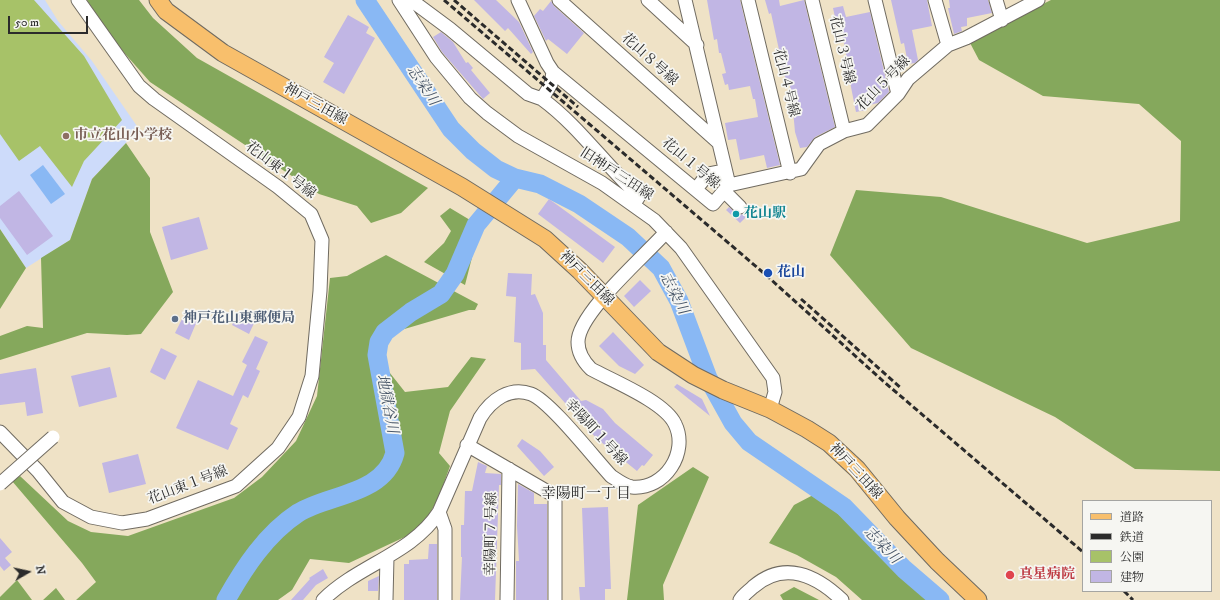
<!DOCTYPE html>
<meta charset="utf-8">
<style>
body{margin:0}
#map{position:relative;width:1220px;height:600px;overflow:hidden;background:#efe2c6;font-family:"IM FELL DW Pica","Noto Serif JP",serif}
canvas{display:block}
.legend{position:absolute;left:1082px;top:500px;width:130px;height:92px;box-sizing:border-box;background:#f6f6f2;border:1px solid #a5a5a2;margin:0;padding:5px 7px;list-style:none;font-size:12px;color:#2b2b2b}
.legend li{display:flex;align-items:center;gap:8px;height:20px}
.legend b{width:20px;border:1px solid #a5a5a2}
.north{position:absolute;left:8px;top:552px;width:40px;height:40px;-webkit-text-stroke:3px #f6f6f2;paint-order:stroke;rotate:81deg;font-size:11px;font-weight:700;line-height:16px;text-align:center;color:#2b2b2b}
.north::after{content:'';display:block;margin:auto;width:14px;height:18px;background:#2b2b2b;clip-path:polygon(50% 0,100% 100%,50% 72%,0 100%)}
.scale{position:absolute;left:8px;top:16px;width:80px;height:18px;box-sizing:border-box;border:2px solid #2b2b2b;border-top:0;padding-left:5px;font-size:12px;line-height:14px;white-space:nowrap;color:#2b2b2b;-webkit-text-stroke:3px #f6f6f2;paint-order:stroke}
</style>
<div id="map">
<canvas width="1220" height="600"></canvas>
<ul class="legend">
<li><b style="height:5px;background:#f8bf6c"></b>道路</li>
<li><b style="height:5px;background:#2b2b2b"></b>鉄道</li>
<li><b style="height:11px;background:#a7c268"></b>公園</li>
<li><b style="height:11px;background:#c1b6e4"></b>建物</li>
</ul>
<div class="north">N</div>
<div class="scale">50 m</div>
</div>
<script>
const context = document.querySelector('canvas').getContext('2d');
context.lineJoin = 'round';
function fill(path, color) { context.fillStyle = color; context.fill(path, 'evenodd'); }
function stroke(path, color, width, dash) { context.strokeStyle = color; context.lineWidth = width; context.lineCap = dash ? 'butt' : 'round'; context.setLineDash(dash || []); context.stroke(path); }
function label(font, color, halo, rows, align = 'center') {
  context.font = font + ' "IM FELL DW Pica","Noto Serif JP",serif'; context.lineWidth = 3.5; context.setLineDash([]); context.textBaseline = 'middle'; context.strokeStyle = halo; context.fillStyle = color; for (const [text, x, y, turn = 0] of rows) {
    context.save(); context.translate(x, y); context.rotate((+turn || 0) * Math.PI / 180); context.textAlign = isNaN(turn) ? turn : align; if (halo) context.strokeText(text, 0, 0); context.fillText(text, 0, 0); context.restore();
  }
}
fill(new Path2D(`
 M0,0H45L58,21L92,61L139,129L92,179L70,240L26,268L0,229Z`), '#cddbfa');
fill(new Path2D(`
 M0,0H34L84,56L122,120L84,161L72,187L40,146L19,161L0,134Z`), '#a7c268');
fill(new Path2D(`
 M87,0H139L153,18L197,58L428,188L401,213L371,223L357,206L319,194L150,82L112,39Z
 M1051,0H1220V471L1135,469L1055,417L911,348L830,255L856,190L941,197L1087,243L1180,221L1181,141L1139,104L1043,96L979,60L969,41Z
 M126,143L150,178V232L173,292L141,334L127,335L87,333L0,360V336L27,326L43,328L41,258L70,240L92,179Z
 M450,208L480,226L465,285L424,262L444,243L451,231L440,216Z
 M0,229L26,268L0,309Z
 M386,255L478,304L475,310H469L401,330L386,341V368L405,392L448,387L471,357L486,359L450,411L439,453L450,466L439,497L426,520L409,535L349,563L310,559L292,590L278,600H76L96,582L82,563L12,481L20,476L68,521L91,532L128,536L234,498L262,477L296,441L317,396L330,278L347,276Z
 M693,467L709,477L663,585L664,600H627L638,505Z
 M815,494L874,545L927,600H862L836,577L797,555L769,543L794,505Z
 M17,580L32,600H0V597Z
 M794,587L819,600H783L780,595Z
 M56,588L65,600H43Z`), '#85a85c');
fill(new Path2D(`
 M43,165L65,194L51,204L30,175Z`), '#89b8f4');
stroke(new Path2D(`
 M365,0L451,129L473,151L496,169L515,178L540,184L579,204L628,237L661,268L679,301L708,378L733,423L749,442L844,507L904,569L940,600
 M226,600C244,568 266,534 298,513C328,494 384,495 395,453L377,355L379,342L385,332L411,312L441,294L455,274L476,225L515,178`), '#89b8f4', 19);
fill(new Path2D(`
 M474,0H496L519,22L533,52L531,54L508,28L505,31Z
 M707,0H740L780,165L767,168L764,155L740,160L736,139L728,140L725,123L758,117L755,99H753L750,86L729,90L728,84L725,85L722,74L726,73L721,53H719L717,39L714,40Z
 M765,0H779L780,6L804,0L835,127L815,137L807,147L800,148L795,132L793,110L795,109L789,82H786L771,13L769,14Z
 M891,0H927L932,26L912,30L918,60L915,63L908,64L904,43L901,44Z
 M949,0H988L992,13L967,18V26L961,27L962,31L954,34L948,8H950Z
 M551,1L554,6L584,33L567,54L548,39L546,41L534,16L540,9L543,11Z
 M843,6L846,17L870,12L889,92L878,103L865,106L866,110L856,112L846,62V52L839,21L836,22L833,8Z
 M348,15L369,27L366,33L375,38L344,94L323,82L334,63L324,57Z
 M441,32L453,42L466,63L468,62L473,68L471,70L490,93L483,99L442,52L433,37Z
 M19,191L53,236L27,255L0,218V206Z
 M549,199L615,247L603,263L538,214Z
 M729,207L738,215L743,214L746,217L740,223L726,210Z
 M199,217L208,249L171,260L162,227Z
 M508,273L532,274L531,295L535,294L543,313V345H546V360L581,401L586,400L603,409L615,423L653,455L644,466L642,465L637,471L596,438L535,369L521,370V343L514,342L516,297L506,296Z
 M640,280L651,291L634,307L624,296Z
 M238,312L255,321L249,334L232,325Z
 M184,315L197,321L189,340L175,333Z
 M613,332L644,365L635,374L619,366L599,346Z
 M255,336L268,342L256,369L260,371L248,398L243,395L230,424L238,428L228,450L176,428L198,380L233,396L247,365L242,362Z
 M161,348L177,356L165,380L150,372Z
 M110,367L117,397L79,407L71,376Z
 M36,368L43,413L27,416L25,402L0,405V374Z
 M677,384L702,399L710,416L674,387Z
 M522,439L540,451L554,467L544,476L517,446Z
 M138,454L146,484L109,493L102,463Z
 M478,462L487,466L485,473L501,474V485H499L495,600H460L462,557H461V525H464L465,491H472Z
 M518,484L534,493V504H547V600H516V561H519L517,526Z
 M608,507L611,589H605V600H580L579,587H585L582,508Z
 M0,538L12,552L5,558L11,565L4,571L0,566Z
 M429,544H437V600H404V564H409V560L428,559Z
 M323,569L328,578L316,585L303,600H291L310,579L309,578Z
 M379,576L378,591H368V581Z`), '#c1b6e4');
const minor = new Path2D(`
 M399,0L436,57L470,98L487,113L518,136L602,183L654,220L681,248L773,378L775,392L770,409
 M411,0L450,29L528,94L542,99
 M518,0L547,63L553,72L551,84L542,99C579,126 605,165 639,196L634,204
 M559,0L719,143
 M648,0L697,45
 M748,0L790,173
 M812,0L844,131
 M875,0L898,94
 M935,0L948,45
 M996,0L1002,20
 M553,72L713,204L729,185L685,0
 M696,189L708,174L718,172L729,185L801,169L819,144L844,131L867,125L898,94L908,79L948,45L966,38L1038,0
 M725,192L740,207
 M0,432L38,471L63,502L91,517L122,523L147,519L236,486L278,448L299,417L312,376L320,291L322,240L311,214L278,187L154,99L139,86L78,0
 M467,445L555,496V600
 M439,512L445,529V600
 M323,600C358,565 412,554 439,512L480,418C491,400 510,386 531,394C550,401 595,459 611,476C617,480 625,486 632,487C665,490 689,452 675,424C665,402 613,381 591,369C584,362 578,354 578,342C578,313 646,255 666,232
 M386,600L387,557
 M507,600L509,469
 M740,600C743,595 749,591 753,587C784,560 816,575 842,600`);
const major = new Path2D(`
 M158,0L166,11L223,53L462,187L545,239L580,271L658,352L693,375L723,390L770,409L807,429L829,443L857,469L897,518L937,561L978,600`);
stroke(minor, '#706b61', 15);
stroke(major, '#706b61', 19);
stroke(minor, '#fff', 13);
stroke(major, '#f8bf6c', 17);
stroke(new Path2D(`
 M444,0L766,275L883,381L1083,552
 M454,0L578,107
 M801,299L901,388
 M1124,591L1133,600`), '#2b2b2b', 3, [6, 3]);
const minorBridge = new Path2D(`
 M0,484L53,437`);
stroke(minorBridge, '#706b61', 15, []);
stroke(minorBridge, '#fff', 13);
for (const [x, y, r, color] of [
 [66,136,4,"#8d6e63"],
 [736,214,4,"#0f9aa8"],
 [768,273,5,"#1a4fb4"],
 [175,319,4,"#5c6f8a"],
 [1010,575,5,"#e0444e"]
]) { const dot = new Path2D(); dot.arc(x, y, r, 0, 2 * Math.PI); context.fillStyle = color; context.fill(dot); stroke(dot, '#f6f6f2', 1.5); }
label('14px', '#2b2b2b', '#f6f6f2', [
 ["花山３号線",841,50,77],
 ["花山８号線",649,60,42],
 ["花山４号線",785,83,76],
 ["花山５号線",884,84,-46],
 ["神戸三田線",315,105,29],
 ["花山１号線",690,164,40],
 ["花山東１号線",280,171,37],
 ["旧神戸三田線",616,175,33],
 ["神戸三田線",586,279,45],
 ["幸陽町１号線",595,433,47],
 ["神戸三田線",855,472,47],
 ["花山東１号線",188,486,-21],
 ["幸陽町７号線",492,534,-89]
]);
label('bold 14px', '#785e54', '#f6f6f2', [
 ["市立花山小学校",74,136]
], 'left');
label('bold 14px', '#0d838f', '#f6f6f2', [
 ["花山駅",744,214]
], 'left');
label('bold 14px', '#164399', '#f6f6f2', [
 ["花山",777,273]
], 'left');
label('bold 14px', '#4e5e75', '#f6f6f2', [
 ["神戸花山東郵便局",183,319]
], 'left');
label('bold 14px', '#be3a42', '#f6f6f2', [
 ["真星病院",1019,575]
], 'left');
label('italic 15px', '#475567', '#f6f6f2', [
 ["志染川",422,86,56],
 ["志染川",673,294,63],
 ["地獄谷川",386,404,79],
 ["志染川",881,546,46]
]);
label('15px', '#2b2b2b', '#f6f6f2', [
 ["幸陽町一丁目",586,495]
]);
</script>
